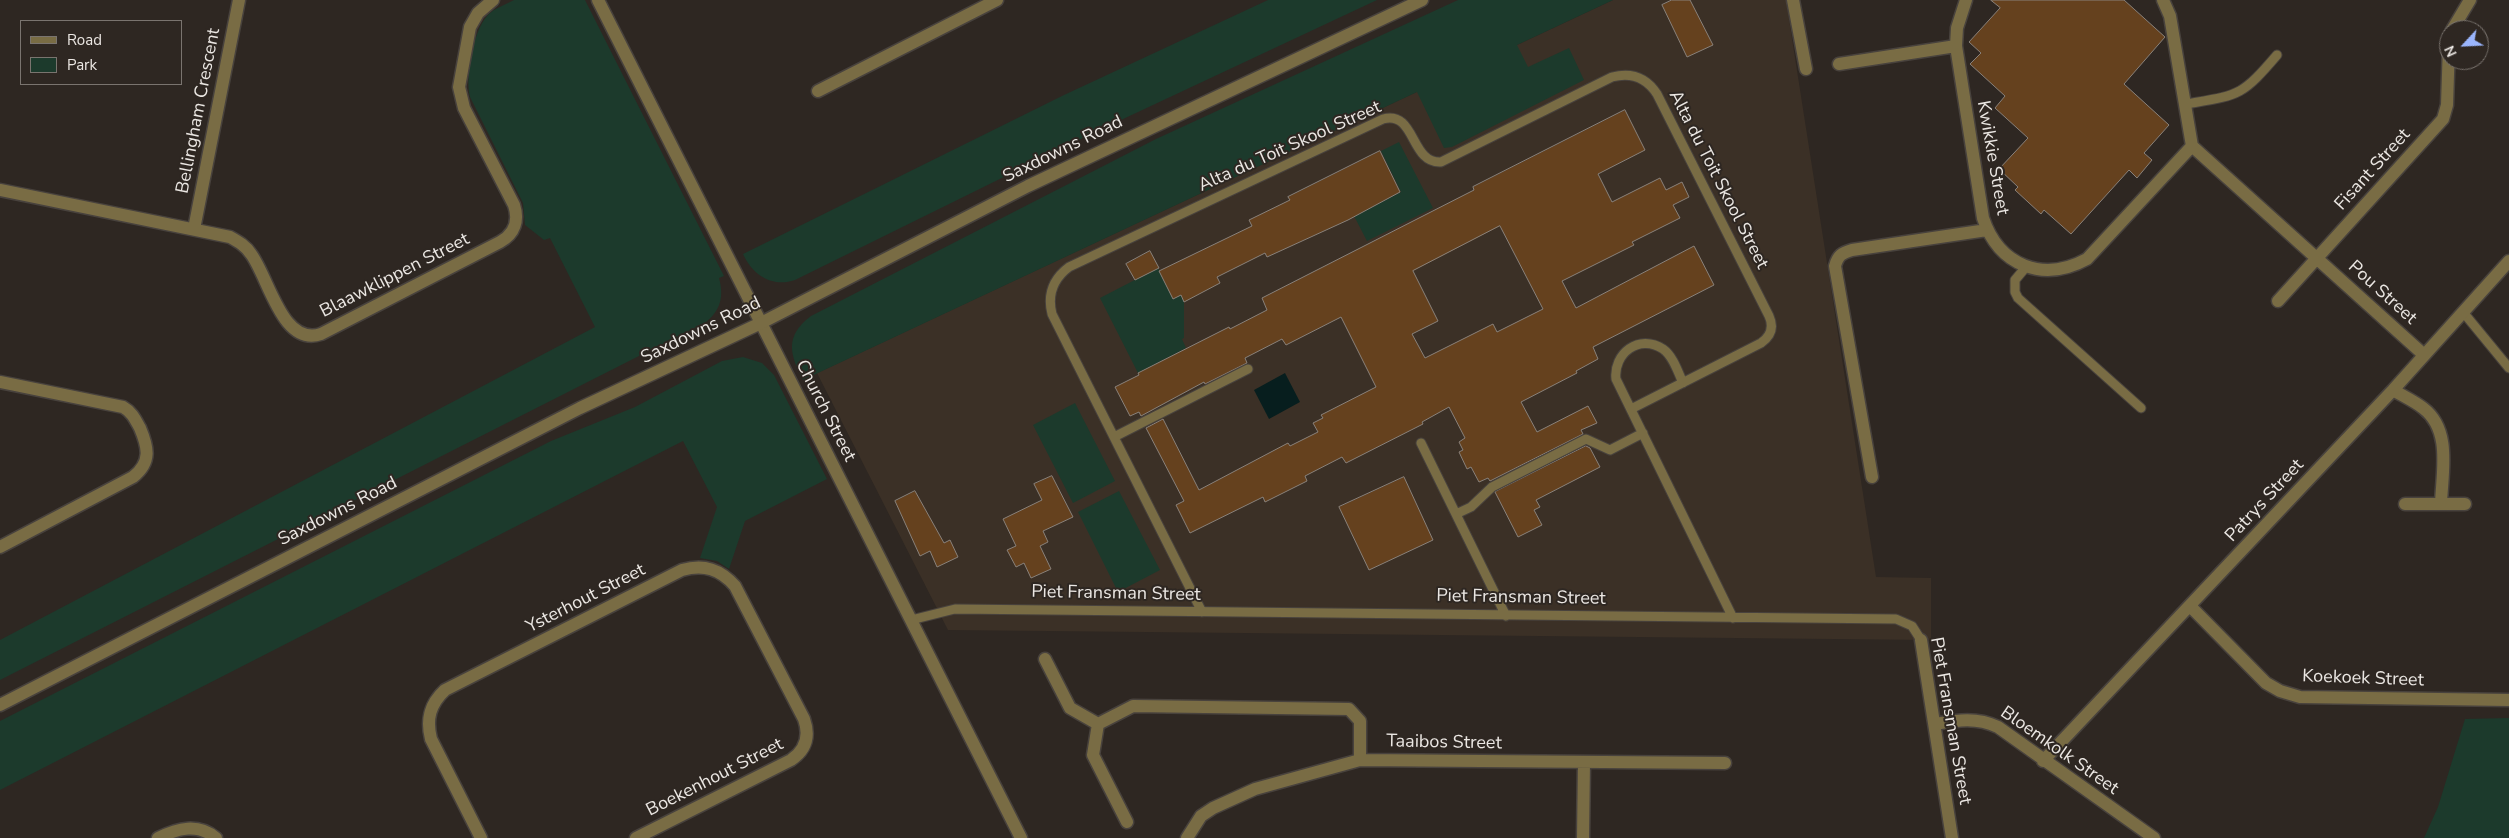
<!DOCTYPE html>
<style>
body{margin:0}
#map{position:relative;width:2509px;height:838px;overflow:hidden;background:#2e2722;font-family:"Nunito Sans",sans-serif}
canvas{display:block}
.legend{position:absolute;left:20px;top:20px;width:162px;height:65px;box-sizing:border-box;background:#2e2722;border:1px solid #7a746f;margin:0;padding:6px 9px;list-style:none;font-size:15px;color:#ebe7e3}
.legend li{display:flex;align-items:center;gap:10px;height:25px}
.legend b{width:25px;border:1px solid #7a746f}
.north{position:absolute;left:2439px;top:20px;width:50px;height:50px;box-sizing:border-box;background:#2e2722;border:1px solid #7a746f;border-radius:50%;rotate:245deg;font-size:14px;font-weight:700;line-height:20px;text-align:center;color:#ebe7e3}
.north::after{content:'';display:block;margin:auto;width:18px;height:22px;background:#9ab5fd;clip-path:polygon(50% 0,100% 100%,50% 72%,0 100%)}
</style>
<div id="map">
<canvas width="2509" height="838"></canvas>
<ul class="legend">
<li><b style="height:6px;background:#796c44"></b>Road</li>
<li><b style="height:14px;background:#1c3a2c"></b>Park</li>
</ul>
<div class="north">N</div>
</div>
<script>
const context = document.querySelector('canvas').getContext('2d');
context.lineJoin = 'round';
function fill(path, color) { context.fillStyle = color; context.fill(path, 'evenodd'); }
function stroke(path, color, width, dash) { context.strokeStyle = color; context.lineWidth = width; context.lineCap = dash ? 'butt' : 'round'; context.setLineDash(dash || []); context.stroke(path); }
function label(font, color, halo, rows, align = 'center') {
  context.font = font + ' "Nunito Sans",sans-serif'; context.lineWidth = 4; context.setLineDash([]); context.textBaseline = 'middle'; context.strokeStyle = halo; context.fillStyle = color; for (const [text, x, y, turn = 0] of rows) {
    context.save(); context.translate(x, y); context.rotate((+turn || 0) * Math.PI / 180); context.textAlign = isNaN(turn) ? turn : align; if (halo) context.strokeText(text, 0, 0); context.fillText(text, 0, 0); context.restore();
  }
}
fill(new Path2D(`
 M1613,0H1786L1876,577L1931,578V640L948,630L817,373Z`), '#3b3026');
fill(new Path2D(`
 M514,0H585L724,276L719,278C724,296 721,310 706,322L0,680V640L595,327L550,238L544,240L525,225L523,203L470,97C465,76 473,32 487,16C494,8 505,5 514,0Z
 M1268,0H1377L1089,135L795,280C771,288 752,274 743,254L1064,95Z
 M1458,0H1613L1517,45L1528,67L1569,48L1584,80L1452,147L1444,148L1417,92L803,380C790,355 784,336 811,316L1156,139Z
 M1399,142L1433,208L1367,241L1354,216L1401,192L1381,151Z
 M1158,268L1173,299L1181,295L1184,302V338L1182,339L1186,348L1138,373L1100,298Z
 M743,357L762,363L774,375L827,479L745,521L729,569L717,561L700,558L717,507L683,441L0,790V721L551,441L635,407L722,361Z
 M1075,403L1115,481L1073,503L1033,425Z
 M1119,491L1160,570L1118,592L1078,512Z
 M2509,718V838H2424L2438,807L2465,719Z`), '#1c3a2c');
fill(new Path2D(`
 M1285,373L1300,402L1269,419L1254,390Z`), '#071e1e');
const building = new Path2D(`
 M1672,0H1690L1713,45L1687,57L1662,5Z
 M1991,0H2124L2165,37L2124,84L2169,125L2144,153L2152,160L2137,178L2129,170L2071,234L2044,210L2041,214L2015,190L2018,187L1999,169L2028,138L1995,108L2005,96L1970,64L1981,53L1969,42L2000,8Z
 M1625,110L1645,150L1598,174L1612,202L1660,178L1666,190L1682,182L1689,197L1673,205L1680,218L1632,242L1634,245L1562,281L1576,308L1694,246L1714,285L1593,347L1598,359L1576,371L1577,373L1521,402L1537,432L1588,406L1597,423L1581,430L1583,434L1490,481L1488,478L1479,482L1471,467L1467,469L1459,452L1463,450L1459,442L1465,438L1449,407L1422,422L1423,424L1346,463L1342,457L1305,476L1307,481L1265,502L1263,497L1190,533L1176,505L1184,501L1146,428L1163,419L1199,490L1288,443L1290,446L1318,432L1313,423L1323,418L1321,415L1376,387L1341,317L1286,345L1282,339L1245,358L1247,363L1205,384L1204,382L1141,416L1139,412L1130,416L1115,387L1139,375L1138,373L1229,327L1230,329L1267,310L1262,298L1474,190L1473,187ZM1500,226L1543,309L1497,332L1493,324L1425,358L1412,334L1438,321L1413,271Z
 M1380,151L1400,192L1348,220L1267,257L1265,253L1217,277L1220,283L1184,302L1181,295L1173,299L1159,271L1252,226L1249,220L1290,200L1288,197Z
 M1150,251L1159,268L1135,280L1126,264Z
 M1586,446L1590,448L1600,467L1536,500L1540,507L1534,510L1542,525L1518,537L1495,492Z
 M1052,476L1073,517L1043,531L1048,542L1040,546L1051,569L1031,578L1024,563L1016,567L1007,550L1016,546L1003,519L1042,500L1034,484Z
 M1404,477L1433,540L1369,570L1339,507Z
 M915,491L944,543L950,540L958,557L937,567L930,551L920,556L895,501Z`);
fill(building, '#65411e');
stroke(building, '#89817a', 1);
const service = new Path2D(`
 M2186,104C2239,95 2241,97 2277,55
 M2026,267L2015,280V292L2018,298L2141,408
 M2463,312L2509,368
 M1683,383C1678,372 1673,356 1663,349C1639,333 1613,354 1616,379L1733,618
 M1114,437L1248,369
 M1421,443L1506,616
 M1456,514L1471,507L1492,487L1586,439L1610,450L1643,433
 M1202,612L1052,314C1047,294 1053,279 1069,267L1383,119C1416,110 1410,164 1441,162L1612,77C1631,72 1646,77 1657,94L1769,316C1774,327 1771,336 1761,343L1631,409
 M911,620L955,609L1896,619L1912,626L1921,640`);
const minor = new Path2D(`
 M598,0L1021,838
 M1793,0L1806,69
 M1966,0L1957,28L1956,46L1983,218C1999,266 2043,283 2087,259L2192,146
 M2163,0L2170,16L2192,146L2423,354
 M2452,30L2470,0
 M1839,64L1956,46
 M818,91L997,0
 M0,190L230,237C239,242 246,246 251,254C269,278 282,347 321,334L500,242C515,234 519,220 514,205L464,108L459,87L470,27L478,13L493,0
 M194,229L239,0
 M2278,301L2443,119L2447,105L2449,44
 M0,382L123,407C132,412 135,419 140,428C148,447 152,462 133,477L0,547
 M2393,390C2403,396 2414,401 2423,408C2452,430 2442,472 2441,504
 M1872,477L1835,266C1838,255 1842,253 1852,250L1987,230
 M2405,504H2465
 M2190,606L2266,683L2280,691L2300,697L2509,700
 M1921,640L1952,838
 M1045,659L1070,708L1098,724
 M1935,724C1958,720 1977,717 1998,727L2154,838
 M2043,761L2393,390L2509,261
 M1127,822L1093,755L1098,724L1133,706L1349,709L1360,721V760
 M158,838C178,828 198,823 216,838
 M481,838L431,739C426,719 430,704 445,690L682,570C704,564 720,569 735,586L804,719C810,736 806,750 791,760L636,838
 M1187,838L1201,816L1213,808L1255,789L1360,760L1725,763
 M1583,838L1584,762`);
const tertiary = new Path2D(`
 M0,705L580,408L761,323L1028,186L1422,0`);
stroke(service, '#48423d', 11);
stroke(minor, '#48423d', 15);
stroke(tertiary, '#48423d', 15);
stroke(service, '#796c44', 9);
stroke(minor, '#796c44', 12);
stroke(tertiary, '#796c44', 12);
label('18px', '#ebe7e3', '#2e2722', [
 ["Bellingham Crescent",199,111,-79],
 ["Alta du Toit Skool Street",1290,147,-24],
 ["Saxdowns Road",1063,150,-26],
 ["Kwikkie Street",1992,158,80],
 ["Fisant Street",2373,170,-48],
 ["Alta du Toit Skool Street",1718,180,63],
 ["Blaawklippen Street",395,276,-27],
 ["Pou Street",2382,293,42],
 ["Saxdowns Road",701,331,-26],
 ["Church Street",825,411,63],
 ["Patrys Street",2265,501,-47],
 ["Saxdowns Road",338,512,-27],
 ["Piet Fransman Street",1116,594,1],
 ["Piet Fransman Street",1521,598,1],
 ["Ysterhout Street",586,599,-27],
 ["Koekoek Street",2363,679,2],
 ["Piet Fransman Street",1950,721,80],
 ["Taaibos Street",1444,743,1],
 ["Bloemkolk Street",2059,751,35],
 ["Boekenhout Street",715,778,-27]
]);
</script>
